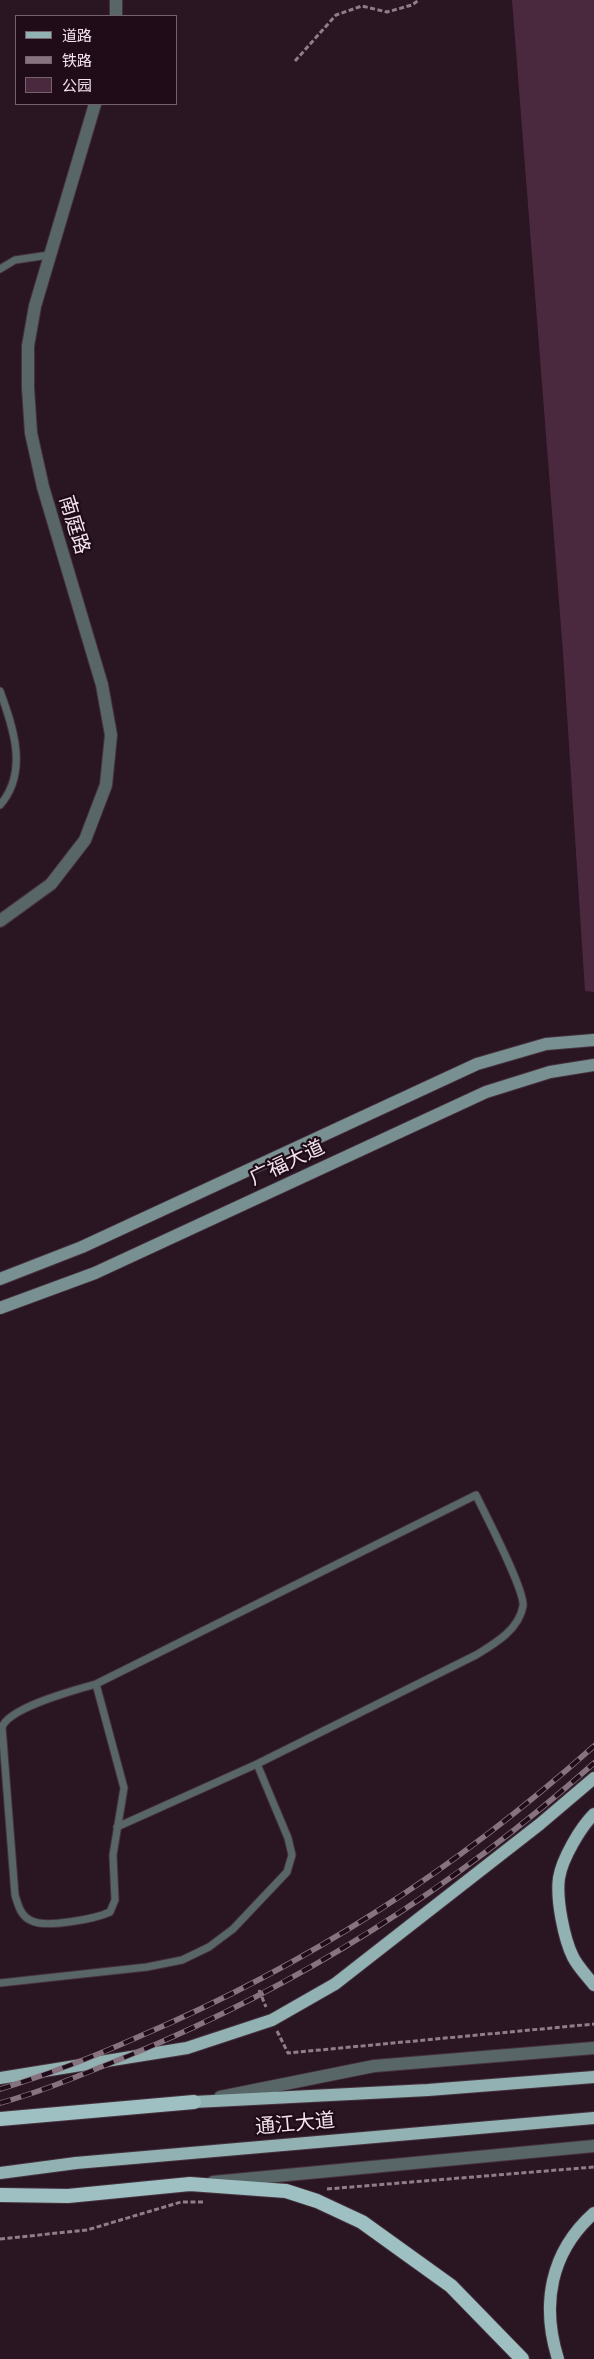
<!DOCTYPE html>
<meta charset="utf-8">
<style>
body{margin:0}
#map{position:relative;width:594px;height:2359px;overflow:hidden;background:#2a1522;font-family:"Alegreya Sans","Noto Sans SC",sans-serif}
canvas{display:block}
.legend{position:absolute;left:15px;top:15px;width:162px;height:90px;box-sizing:border-box;background:#200c19;border:1px solid #74626d;margin:0;padding:6px 9px;list-style:none;font-size:15px;color:#f2e3ec}
.legend li{display:flex;align-items:center;gap:10px;height:25px}
.legend b{width:25px;border:1px solid #74626d}
</style>
<div id="map">
<canvas width="594" height="2359"></canvas>
<ul class="legend">
<li><b style="height:6px;background:#92b1b3"></b>道路</li>
<li><b style="height:6px;background:#86737f"></b>铁路</li>
<li><b style="height:14px;background:#4a293e"></b>公园</li>
</ul>
</div>
<script>
const context = document.querySelector('canvas').getContext('2d');
context.lineJoin = 'round';
function fill(path, color) { context.fillStyle = color; context.fill(path, 'evenodd'); }
function stroke(path, color, width, dash) { context.strokeStyle = color; context.lineWidth = width; context.lineCap = dash ? 'butt' : 'round'; context.setLineDash(dash || []); context.stroke(path); }
function label(font, color, halo, rows, align = 'center') {
  context.font = font + ' "Alegreya Sans","Noto Sans SC",sans-serif'; context.lineWidth = 4.5; context.setLineDash([]); context.textBaseline = 'middle'; context.strokeStyle = halo; context.fillStyle = color; for (const [text, x, y, turn = 0] of rows) {
    context.save(); context.translate(x, y); context.rotate((+turn || 0) * Math.PI / 180); context.textAlign = isNaN(turn) ? turn : align; if (halo) context.strokeText(text, 0, 0); context.fillText(text, 0, 0); context.restore();
  }
}
fill(new Path2D(`
 M512,0H594V992L585,991L563,653Z`), '#4a293e');
const service = new Path2D(`
 M0,269L15,260L49,255
 M0,691C13,727 29,772 0,805
 M96,1684L476,1495C485,1514 525,1590 523,1606C519,1630 494,1644 476,1655L257,1764L117,1827
 M96,1684L124,1788L113,1855L115,1900L110,1912C95,1919 46,1928 32,1921C21,1917 18,1905 15,1895L2,1727C10,1707 75,1690 96,1684Z
 M0,1983L147,1967L182,1960L209,1947L233,1929L287,1872L292,1855L288,1838L257,1764`);
const tertiary = new Path2D(`
 M116,0V16
 M0,921L51,884L85,840L106,785L111,735L102,685L43,487L31,433L28,388V346L35,306L95,104
 M220,2097L374,2066L594,2048
 M213,2182L594,2146`);
const secondary = new Path2D(`
 M0,1279L82,1247L477,1064L546,1044L594,1040
 M0,1308L95,1273L486,1092L550,1072L594,1065`);
const primary = new Path2D(`
 M594,1814C580,1828 562,1859 559,1878C556,1899 564,1939 573,1957C578,1967 587,1976 594,1985
 M0,2078L187,2048L272,2020L335,1984L540,1824L594,1778
 M194,2102L428,2090L594,2077
 M0,2173L76,2163L594,2118
 M558,2359C541,2305 550,2252 594,2213`);
const trunk = new Path2D(`
 M0,2119L194,2102
 M0,2195L68,2196L190,2184L286,2191L317,2201L362,2222L451,2286L522,2359`);
stroke(service, '#46323e', 9);
stroke(tertiary, '#46323e', 14);
stroke(secondary, '#46323e', 14);
stroke(primary, '#46323e', 14);
stroke(trunk, '#46323e', 16);
stroke(new Path2D(`
 M295,61L336,15L362,6L387,12L412,5L419,0
 M259,1990L266,2007
 M277,2031L288,2053L594,2024
 M327,2189L594,2167
 M0,2239L87,2230L181,2202H205`), '#8f7d88', 3, [5, 2.5]);
stroke(service, '#586667', 7);
stroke(tertiary, '#586667', 12);
stroke(secondary, '#799092', 12);
stroke(primary, '#92b1b3', 12);
stroke(trunk, '#9ec0c2', 14);
const rail = new Path2D(`
 M0,2089C47,2075 93,2057 138,2037C309,1964 455,1870 594,1746
 M0,2103C44,2091 86,2073 128,2056C298,1986 456,1886 594,1763`);
stroke(rail, '#86737f', 5.5);
stroke(rail, '#200c19', 4, [11]);
label('20px', '#f2e3ec', '#200c19', [
 ["南庭路",74,525,73],
 ["广福大道",287,1163,-25],
 ["通江大道",295,2124,-5]
]);
</script>
